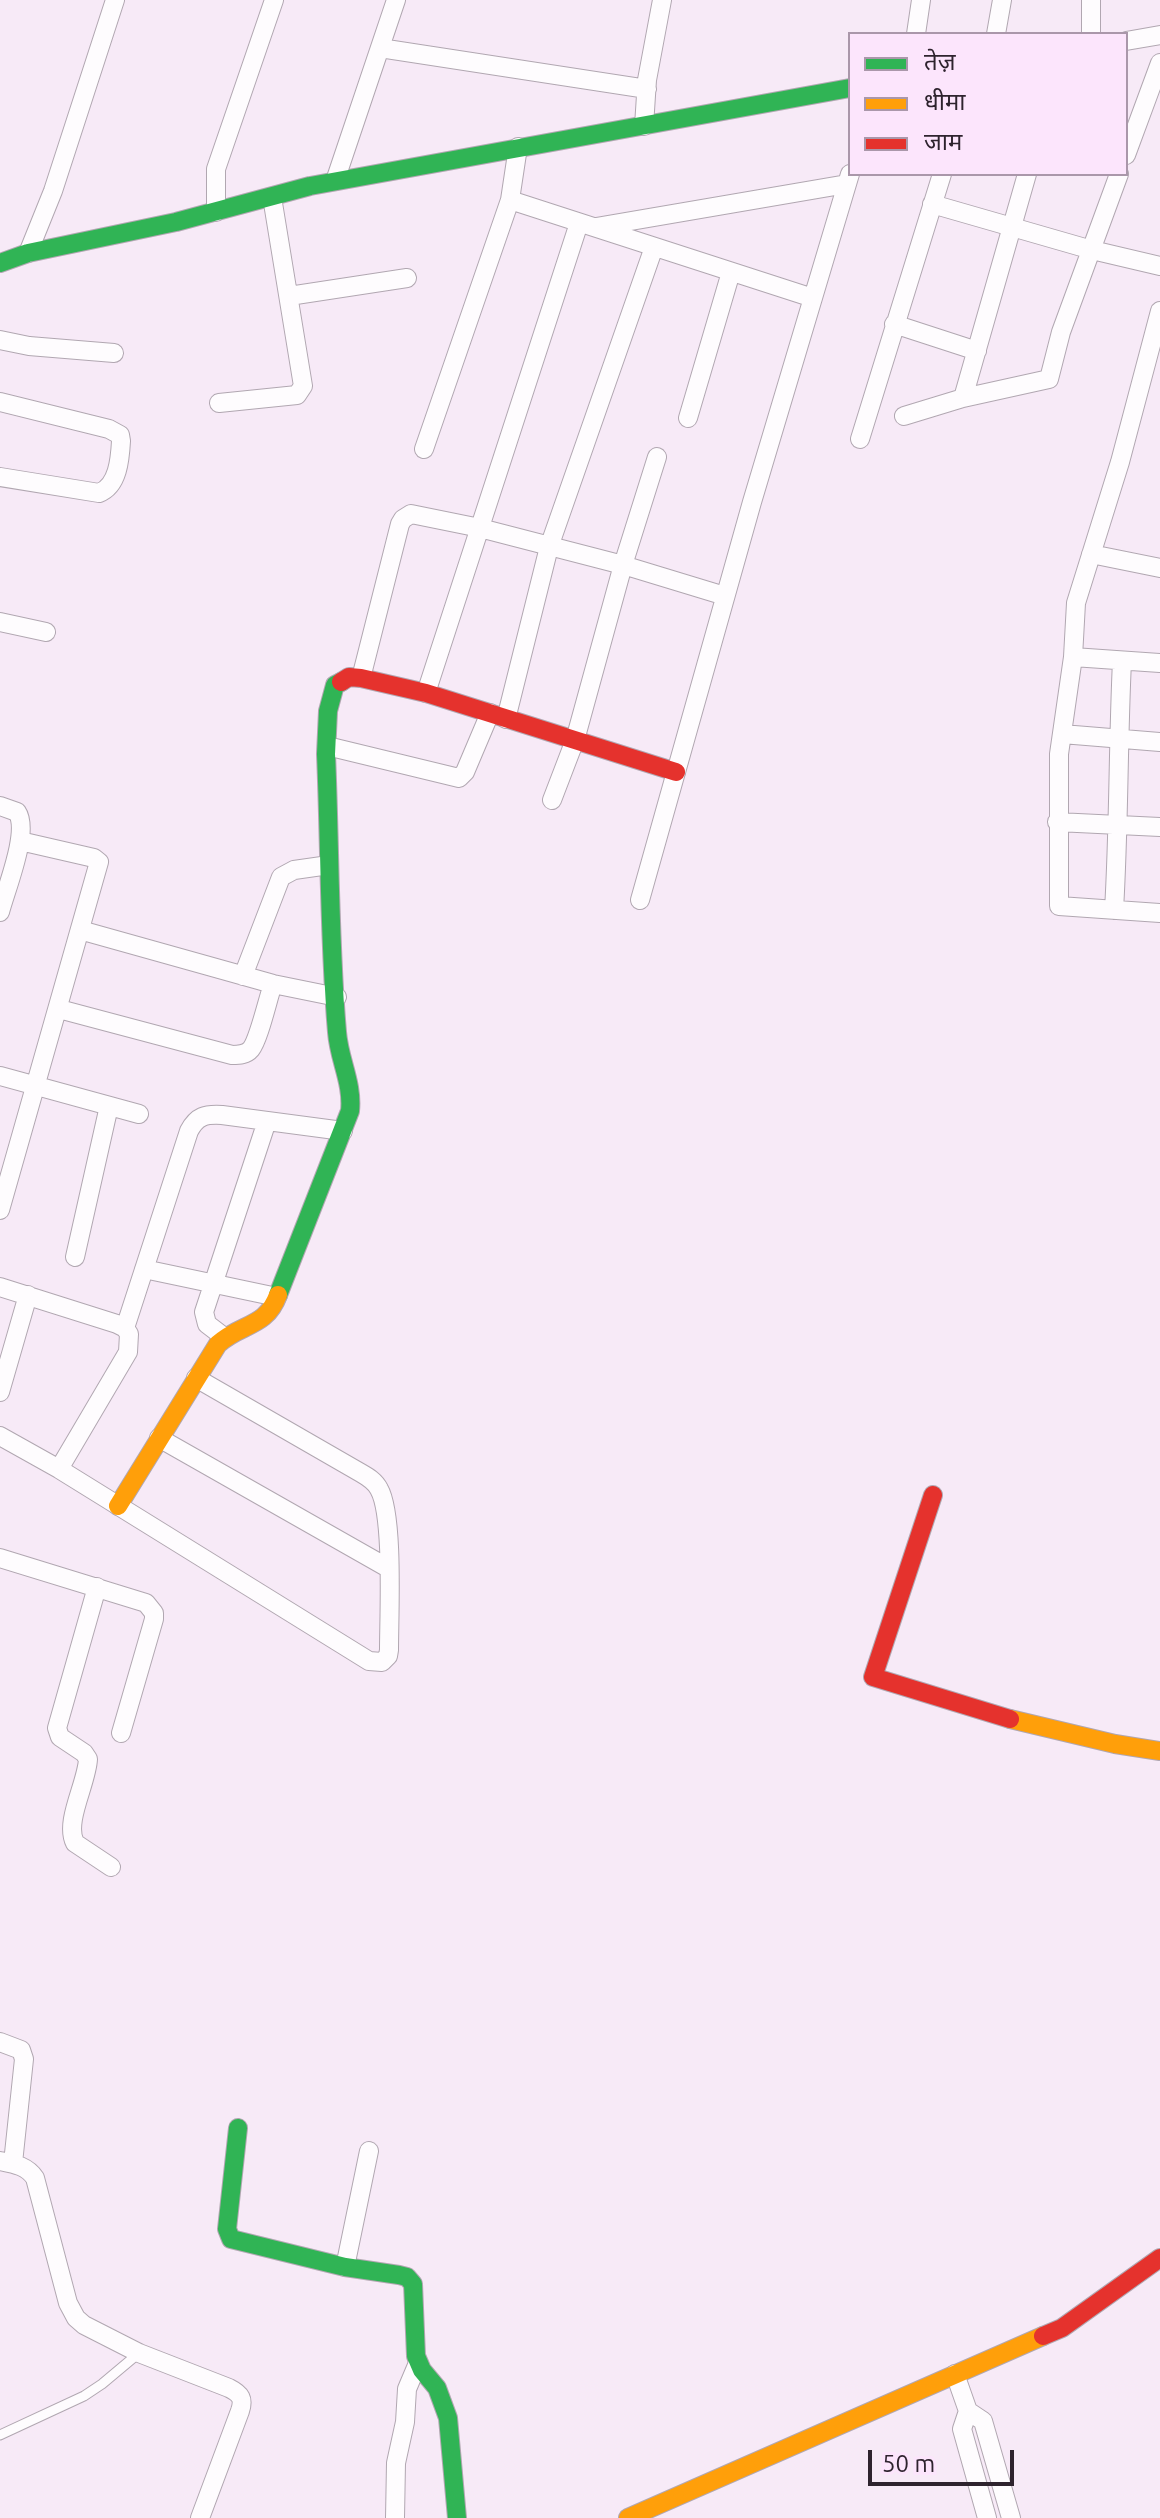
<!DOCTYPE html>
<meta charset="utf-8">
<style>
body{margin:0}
#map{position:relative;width:1160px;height:2518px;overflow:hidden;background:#f7eaf7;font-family:Ubuntu,"Noto Sans Devanagari",sans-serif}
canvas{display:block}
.legend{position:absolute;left:848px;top:32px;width:280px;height:144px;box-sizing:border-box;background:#fce5fc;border:2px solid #aa97aa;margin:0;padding:10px 14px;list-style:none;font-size:24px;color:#2e232e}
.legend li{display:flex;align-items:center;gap:16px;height:40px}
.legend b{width:40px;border:2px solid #aa97aa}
.scale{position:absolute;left:868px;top:2450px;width:146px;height:36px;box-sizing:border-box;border:4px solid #2e232e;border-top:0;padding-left:10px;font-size:24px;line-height:28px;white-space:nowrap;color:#2e232e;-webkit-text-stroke:6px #fce5fc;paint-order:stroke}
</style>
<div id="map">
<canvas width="1160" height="2518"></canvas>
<ul class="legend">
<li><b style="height:10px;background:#30b455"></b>तेज़</li>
<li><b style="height:10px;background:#ff9f0a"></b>धीमा</li>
<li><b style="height:10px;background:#e5322d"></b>जाम</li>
</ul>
<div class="scale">50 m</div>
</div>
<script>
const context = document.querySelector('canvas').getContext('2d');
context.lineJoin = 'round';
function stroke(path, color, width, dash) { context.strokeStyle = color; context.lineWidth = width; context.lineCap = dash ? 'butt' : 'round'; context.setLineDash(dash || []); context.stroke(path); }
const lane = new Path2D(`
 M0,2435L84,2396L102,2384L139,2353`);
const street = new Path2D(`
 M1091,0V34
 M916,34L921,0
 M996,34L1002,0
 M1126,41L1160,35
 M380,48L647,89
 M644,126L647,80L662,0
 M1126,155L1160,63
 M335,181L396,0
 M510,200L813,298
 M932,204L1092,250L1160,266
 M216,212V169L274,0
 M596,227L847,184
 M28,253L53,191L115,0
 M289,296L407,278
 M894,324L977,351
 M0,340L29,346L114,353
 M963,398L1049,379L1061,332L1119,174
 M0,402L109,429L120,435L121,441C120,459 118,486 99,493L0,477
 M219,403L297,395L303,386L272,197
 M904,416L963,398L1027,174
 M688,418L731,272
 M860,439L942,174
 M424,449L510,200L518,147
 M1091,554L1160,568
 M0,622L46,632
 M1073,657L1076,603L1120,462L1160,311
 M1160,663L1073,657L1059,754V906L1160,913
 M361,678L400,524L403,519L411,514L480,528L623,565L725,596
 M426,693L579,223
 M506,719L549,547L654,247
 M1062,734L1160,742
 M327,746L459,778L465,772L490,713
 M552,800L575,740L623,565L657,457
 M0,806L17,812C30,831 6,889 0,912
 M1057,822L1160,827
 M640,900L752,502L850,174
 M1114,910C1119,827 1118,744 1122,661
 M80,930L273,984L337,997
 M243,976L281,877L294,870L329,865
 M59,1009L232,1055C239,1055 246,1055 251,1049C259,1039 268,998 273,984
 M0,1076L139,1114
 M0,1210L99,862L94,858L20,841
 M75,1257L109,1106
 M144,1269L277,1297
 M0,1287L117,1324L125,1328L129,1334L128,1352L59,1469
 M125,1328L189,1131C197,1116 205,1114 222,1115L343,1131
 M224,1337L207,1324L204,1312L267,1121
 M0,1392L28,1295
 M0,1436L59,1469L369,1661L382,1662L388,1656L389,1650C389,1615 394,1515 379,1489C375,1481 368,1477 361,1473L196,1378
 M159,1438L388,1568
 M0,1558L146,1603L154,1613V1619L121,1733
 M97,1587L57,1728L60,1737L84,1753L88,1759C87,1783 64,1822 75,1843L111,1867
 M0,2042L21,2050L24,2059L13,2163
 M0,2161C15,2164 27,2166 35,2178L68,2303L76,2318L84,2325L139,2353L229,2388C241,2394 244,2399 240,2411L200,2518
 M345,2267L369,2151
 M955,2374L968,2411L983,2421L1011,2518
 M968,2411L962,2429L987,2518
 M395,2518L396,2463L405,2422L407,2389L418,2363`);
const fast = new Path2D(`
 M0,263L28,253L176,222L310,186L850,88
 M278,1295L350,1111C353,1083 339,1060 337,1032C329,940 330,846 326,754L328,711L335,685L341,682
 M238,2128L227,2229L231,2239L345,2267L399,2275L407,2277L413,2284L416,2356L422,2370L437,2388L448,2418L457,2518`);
const slow = new Path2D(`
 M118,1506L218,1344C241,1323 266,1328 278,1295
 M1010,1719L1115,1744L1160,1751
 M628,2518L1043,2336`);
const jam = new Path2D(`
 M341,682L349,677L361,678L426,693L676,772
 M933,1495L873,1677L1010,1719
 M1043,2336L1062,2328L1160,2258`);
stroke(lane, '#b1a7b1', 11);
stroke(street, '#b1a7b1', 20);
stroke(fast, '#b1a7b1', 20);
stroke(slow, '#b1a7b1', 20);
stroke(jam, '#b1a7b1', 20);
stroke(lane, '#fefcfe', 9);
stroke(street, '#fefcfe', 18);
stroke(fast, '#30b455', 18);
stroke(slow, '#ff9f0a', 18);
stroke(jam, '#e5322d', 18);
</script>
